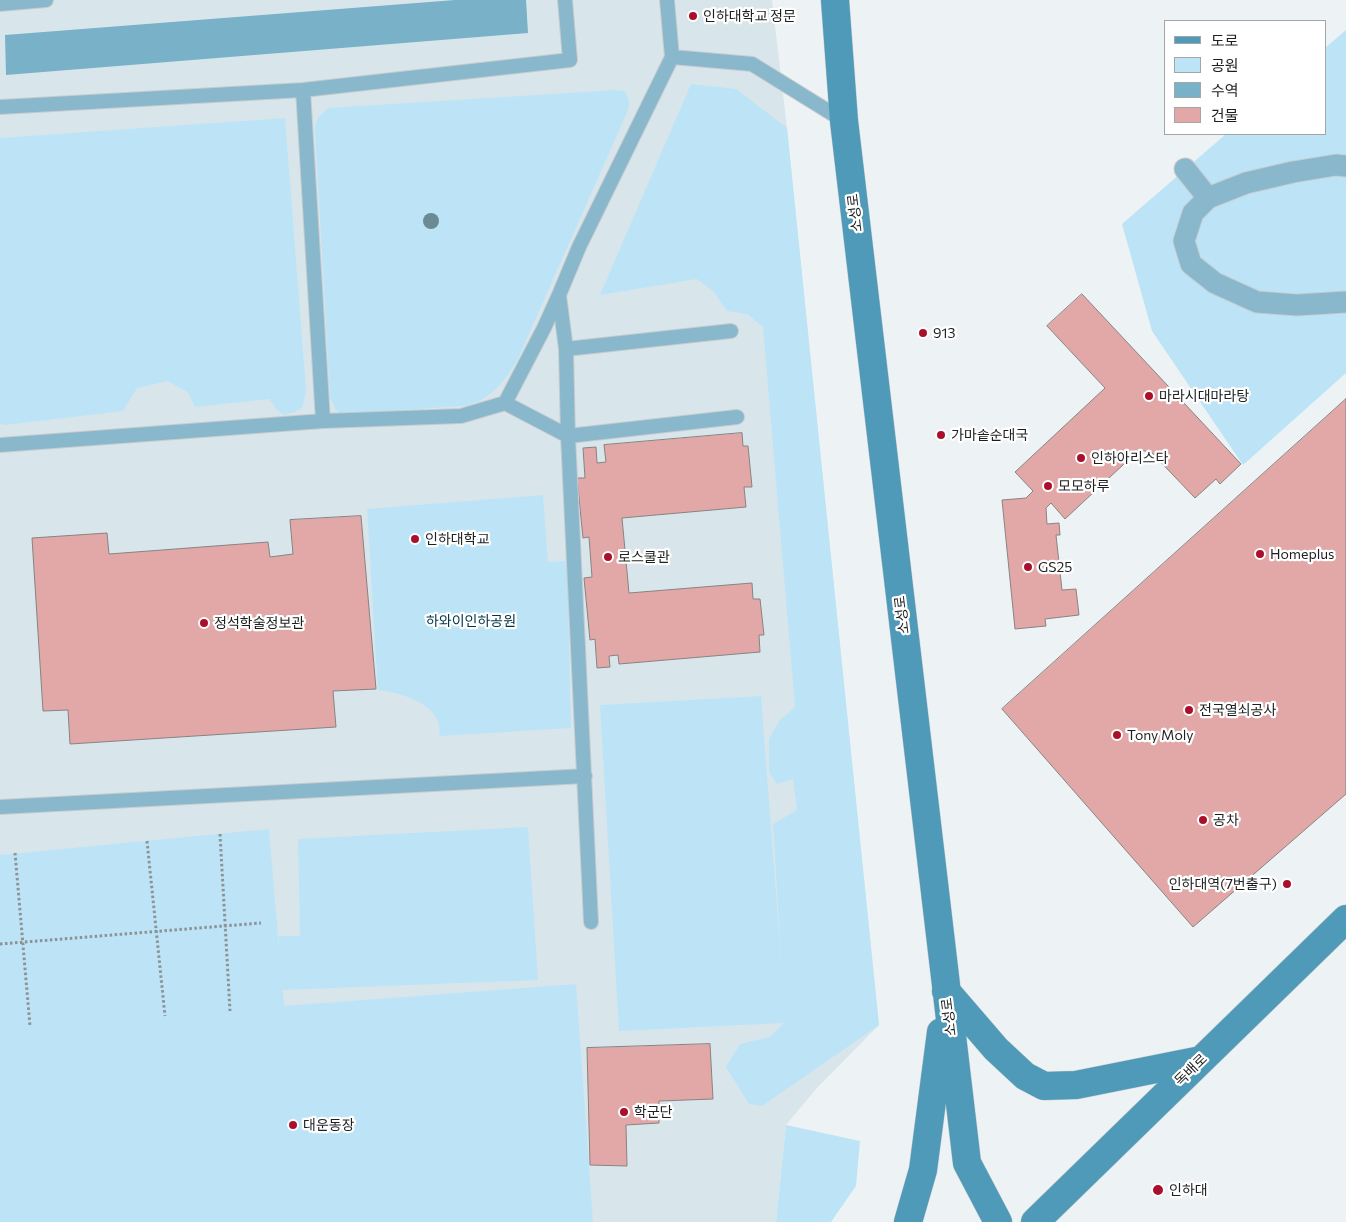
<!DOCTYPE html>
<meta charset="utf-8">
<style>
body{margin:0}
#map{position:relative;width:1346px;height:1222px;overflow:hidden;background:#edf2f5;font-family:Commissioner,"Noto Sans KR",sans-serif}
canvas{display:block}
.legend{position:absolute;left:1164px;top:20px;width:162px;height:115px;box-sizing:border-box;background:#fff;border:1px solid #a5a5a6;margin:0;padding:6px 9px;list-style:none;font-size:15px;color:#1d1f20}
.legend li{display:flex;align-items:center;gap:10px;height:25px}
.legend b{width:25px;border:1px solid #a5a5a6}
</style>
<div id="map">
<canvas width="1346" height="1222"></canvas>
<ul class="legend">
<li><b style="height:6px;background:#4f9ab8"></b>도로</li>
<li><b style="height:14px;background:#bce4f6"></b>공원</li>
<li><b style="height:14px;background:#79b1c8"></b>수역</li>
<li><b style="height:14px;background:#e1a8a7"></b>건물</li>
</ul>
</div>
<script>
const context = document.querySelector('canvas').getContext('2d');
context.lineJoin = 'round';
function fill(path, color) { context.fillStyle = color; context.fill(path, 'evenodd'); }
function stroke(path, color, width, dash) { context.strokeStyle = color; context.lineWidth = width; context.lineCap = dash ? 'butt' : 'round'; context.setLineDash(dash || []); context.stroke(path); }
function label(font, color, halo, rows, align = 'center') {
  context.font = font + ' Commissioner,"Noto Sans KR",sans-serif'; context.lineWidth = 4.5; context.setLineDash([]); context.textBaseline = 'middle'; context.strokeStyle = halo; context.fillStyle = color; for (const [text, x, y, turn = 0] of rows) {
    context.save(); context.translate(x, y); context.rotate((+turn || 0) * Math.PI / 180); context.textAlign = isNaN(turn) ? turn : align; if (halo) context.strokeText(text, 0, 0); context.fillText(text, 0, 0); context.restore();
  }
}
fill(new Path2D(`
 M0,0H772L787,128L879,1025L816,1089L786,1125L776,1222H0Z`), '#d8e6eb');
fill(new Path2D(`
 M1346,30V373L1243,465L1152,331L1122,224L1226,134H1325V48Z
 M691,84L736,89L787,128L879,1025L762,1106L749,1104L726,1067L740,1044L770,1037L784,1023L619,1031L600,705L761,696L782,972L773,824L797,810L793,779L777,784L769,772V739L779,721L795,707L763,327L747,314L727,311L714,292L697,279L600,295Z
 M616,90L624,91C629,97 630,101 628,110L517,361C503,383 490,401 463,406L341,414L336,410L330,398L315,131C315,120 320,115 328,108Z
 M285,118L306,390L302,408L295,412L284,415L277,410L269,399L195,407L188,392L167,381L137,388L123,411L5,425L0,424V138Z
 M543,495L548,562L567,561L571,728L440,736C439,733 440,728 439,724C433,702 398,692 378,690L367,509Z
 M528,827L538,980L283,990L284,1006L576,984L593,1222H0V855L269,829L279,948V936H300L298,839Z
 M786,1125L860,1141L856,1186L831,1222H776Z`), '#bce4f6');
fill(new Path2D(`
 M455,0H526L528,33L6,75L5,35Z`), '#79b1c8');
const building = new Path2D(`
 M1082,294L1241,464L1220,484L1216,479L1195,498L1151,452L1139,450L1065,519L1051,503L1046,508L1047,524L1059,523L1060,535H1056L1062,590L1076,589L1079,615L1045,619L1046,626L1015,629L1002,500L1026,498L1033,491L1015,472L1105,388L1047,326Z
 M1346,399V794L1193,927L1002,709Z
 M742,433L743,446H748L752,487H744L746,507L622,518L629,593L752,583L753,599H760L764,635H759L760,652L619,664L618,655L609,656L610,667L597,668L595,639L590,640L584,578L592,577L589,537L583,538L577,478H585L583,448L596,447L597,463L606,462L604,445Z
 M361,516L376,689L333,691L336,727L70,744L68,710L43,711L32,538L107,533L109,554L268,542L270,557L293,554L290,520Z
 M710,1044L713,1099L659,1101V1123L626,1125L627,1166L590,1165L587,1048Z`);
fill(building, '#e1a8a7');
stroke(building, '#888383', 1);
const service = new Path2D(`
 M667,0L672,57
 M0,4L46,0
 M303,90L323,421
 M0,107L303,90L570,60L565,0
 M566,349L731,331
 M505,403L568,436L737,417
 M0,445L323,421L461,416L505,403L544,328L559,295
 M0,807L585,776
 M591,922L568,436L566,349L559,295L579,247L672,57L752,64L844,121`);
const pedestrian = new Path2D(`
 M1346,166L1336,165L1293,172L1246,183L1208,198L1193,213L1184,241L1191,264L1215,283L1257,302L1297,305L1346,302
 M1185,169L1208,198`);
const secondary = new Path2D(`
 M835,0L844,121L967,1163L998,1222
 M946,991L996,1049L1025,1076L1044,1086L1076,1085L1201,1060
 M908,1222L923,1170L941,1032
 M1035,1222L1346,919`);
stroke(service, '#c8cccf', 16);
stroke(pedestrian, '#c8cccf', 23);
stroke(secondary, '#c8cccf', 29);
stroke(new Path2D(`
 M220,834L230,1011
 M147,841L165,1016
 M15,853L30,1026
 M0,944L261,923`), '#8e9294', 3, [2.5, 2.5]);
stroke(service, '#89b8cc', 14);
stroke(pedestrian, '#89b8cc', 21);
stroke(secondary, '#4f9ab8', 28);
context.fillStyle = '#6b8a94';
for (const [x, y] of [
 [431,221]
]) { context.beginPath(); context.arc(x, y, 8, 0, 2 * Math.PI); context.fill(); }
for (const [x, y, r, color] of [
 [693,16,5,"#a8102b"],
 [923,333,5,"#a8102b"],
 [1149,396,5,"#a8102b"],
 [941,435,5,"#a8102b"],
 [1081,458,5,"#a8102b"],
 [1048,486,5,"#a8102b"],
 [415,539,5,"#a8102b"],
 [1260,554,5,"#a8102b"],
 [608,557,5,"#a8102b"],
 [1028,567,5,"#a8102b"],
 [204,623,5,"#a8102b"],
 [1189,710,5,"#a8102b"],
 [1117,735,5,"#a8102b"],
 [1203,820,5,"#a8102b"],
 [1287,884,5,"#a8102b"],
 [624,1112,5,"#a8102b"],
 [293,1125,5,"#a8102b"],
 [1158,1190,6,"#a8102b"]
]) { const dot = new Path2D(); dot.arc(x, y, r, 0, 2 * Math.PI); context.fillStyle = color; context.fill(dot); stroke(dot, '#fff', 2); }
label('14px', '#1d1f20', '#fff', [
 ["인하대학교 정문",703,16],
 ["913",933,333],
 ["마라시대마라탕",1159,396],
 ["가마솥순대국",951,435],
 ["인하아리스타",1091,458],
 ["모모하루",1058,486],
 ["인하대학교",425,539],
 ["Homeplus",1270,554],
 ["로스쿨관",618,557],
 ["GS25",1038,567],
 ["정석학술정보관",214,623],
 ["전국열쇠공사",1199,710],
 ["Tony Moly",1127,735],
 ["공차",1213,820],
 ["인하대역(7번출구)",1277,884,"right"],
 ["학군단",634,1112],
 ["대운동장",303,1125],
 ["인하대",1169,1190]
], 'left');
label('14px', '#1d1f20', '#fff', [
 ["소성로",855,213,-97],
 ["소성로",902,615,-97],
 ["소성로",949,1017,-97],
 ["독배로",1191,1070,-44]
]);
label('14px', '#003445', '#fff', [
 ["하와이인하공원",471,621]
]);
</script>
